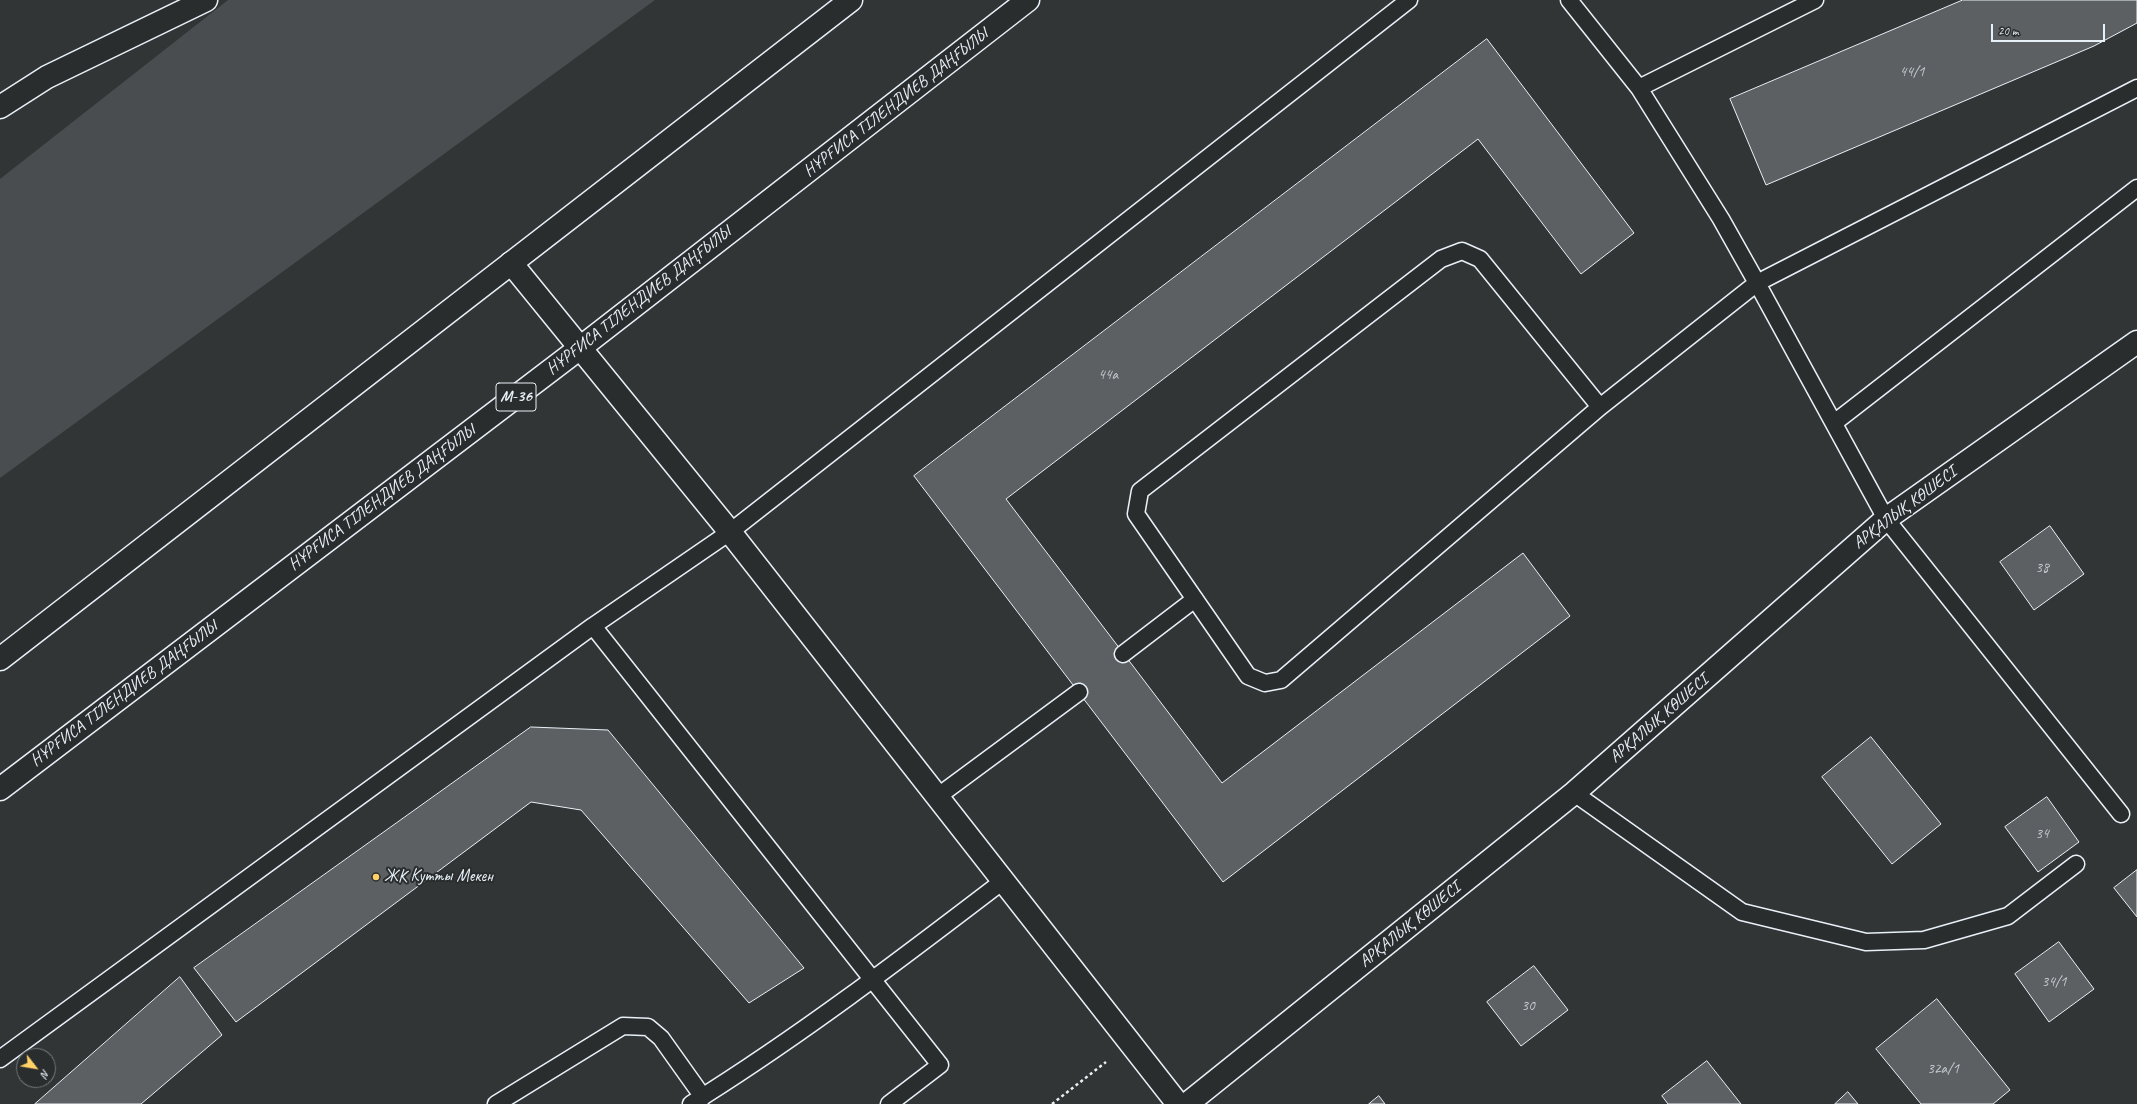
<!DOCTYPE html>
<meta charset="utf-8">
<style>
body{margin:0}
#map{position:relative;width:2137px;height:1104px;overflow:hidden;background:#323536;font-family:Caveat,sans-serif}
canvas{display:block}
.north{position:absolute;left:16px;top:1048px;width:40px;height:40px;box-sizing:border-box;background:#2a2d2e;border:1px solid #767b7f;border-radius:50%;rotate:121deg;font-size:11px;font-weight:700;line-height:16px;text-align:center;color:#e8f1f8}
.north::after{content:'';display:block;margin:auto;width:14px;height:18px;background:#ffd166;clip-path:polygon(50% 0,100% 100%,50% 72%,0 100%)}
.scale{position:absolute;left:1991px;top:24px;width:114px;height:18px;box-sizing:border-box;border:2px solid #e8f1f8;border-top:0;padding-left:5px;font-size:12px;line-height:14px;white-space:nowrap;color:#e8f1f8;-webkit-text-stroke:3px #2a2d2e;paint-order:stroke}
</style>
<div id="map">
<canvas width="2137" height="1104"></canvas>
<div class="north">N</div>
<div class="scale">20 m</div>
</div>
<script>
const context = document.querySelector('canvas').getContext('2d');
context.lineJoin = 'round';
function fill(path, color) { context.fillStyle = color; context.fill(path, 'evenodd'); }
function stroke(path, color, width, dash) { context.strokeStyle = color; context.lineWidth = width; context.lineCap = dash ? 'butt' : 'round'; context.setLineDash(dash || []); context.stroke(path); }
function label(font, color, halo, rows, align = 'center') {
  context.font = font + ' Caveat,sans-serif'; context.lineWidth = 4; context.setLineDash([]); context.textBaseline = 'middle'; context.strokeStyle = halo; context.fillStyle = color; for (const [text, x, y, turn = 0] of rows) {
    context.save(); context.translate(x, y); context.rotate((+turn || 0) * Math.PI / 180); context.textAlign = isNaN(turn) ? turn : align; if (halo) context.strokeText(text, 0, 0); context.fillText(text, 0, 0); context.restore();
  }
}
fill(new Path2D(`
 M228,0H655L0,478V179Z`), '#494d4f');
const building = new Path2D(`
 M1963,0H2137V23L2094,46L1766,185L1730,99Z
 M1487,39L1634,233L1581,274L1478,139L1006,499L1222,783L1523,553L1570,616L1223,882L914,476Z
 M2050,526L2084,574L2034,610L2000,562Z
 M531,727L608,730L804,968L749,1003L581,810L531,802L236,1022L194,968Z
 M1871,737L1941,824L1892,864L1822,777Z
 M2047,797L2079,842L2038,872L2005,827Z
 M2137,870V917L2114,888Z
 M2059,942L2094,989L2049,1022L2015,974Z
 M1534,966L1568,1010L1521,1046L1487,1002Z
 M180,977L222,1035L141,1104H35Z
 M1937,999L2010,1090L1993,1104H1921L1876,1049Z
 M1707,1061L1741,1104H1668L1662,1096Z
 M1848,1092L1858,1104H1835Z
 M1379,1096L1385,1104H1369Z`);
fill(building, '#5c6063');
stroke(building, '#e8f1f8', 1);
const lane = new Path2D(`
 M1569,0L1639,88
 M1815,0L1639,88L1721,219L1757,283L2137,88
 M1600,407L1480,259L1462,251L1441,259L1140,491L1136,514L1248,676L1265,683L1281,680L1600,407L1757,283L1886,519L2121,814
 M1834,423L2137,188
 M593,626L940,1065L889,1104
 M1123,654L1195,599
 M1574,793L1742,912L1866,942L1924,940L2008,916L2076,864
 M937,797L1079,692
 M0,1059L593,626L730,532L1409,0
 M496,1104L623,1026L648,1027L661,1038L703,1097
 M691,1104C800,1036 901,959 1003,881`);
const street = new Path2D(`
 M0,107L47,77L206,0
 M511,263L730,532L1178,1104
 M1187,1104L1574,793L1886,519L2137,342`);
const primary = new Path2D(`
 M0,659L851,0
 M0,789L580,348L1028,0`);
stroke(lane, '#e8f1f8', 19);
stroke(street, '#e8f1f8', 25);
stroke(primary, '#e8f1f8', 25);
stroke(new Path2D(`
 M1052,1104L1106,1062`), '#e8f1f8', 2.5, [3, 3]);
stroke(lane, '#2a2d2e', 16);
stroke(street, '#2a2d2e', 22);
stroke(primary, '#2a2d2e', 22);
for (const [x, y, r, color] of [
 [376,877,4,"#ffd166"]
]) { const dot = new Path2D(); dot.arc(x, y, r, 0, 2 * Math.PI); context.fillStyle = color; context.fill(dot); stroke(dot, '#2a2d2e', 1.5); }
label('15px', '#c5cdd3', null, [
 ["44/1",1912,72],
 ["44а",1108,375],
 ["38",2042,568],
 ["34",2042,834],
 ["34/1",2054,982],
 ["30",1528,1006],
 ["32а/1",1943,1069]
]);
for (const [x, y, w] of [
 [516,397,40]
]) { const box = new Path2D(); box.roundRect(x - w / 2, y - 14, w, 28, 3); context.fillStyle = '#2a2d2e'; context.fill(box); stroke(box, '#e8f1f8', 1); }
label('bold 16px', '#e8f1f8', null, [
 ["M-36",516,397]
]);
label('17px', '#e8f1f8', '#2a2d2e', [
 ["НҰРҒИСА ТІЛЕНДИЕВ ДАҢҒЫЛЫ",896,103,-38],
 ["НҰРҒИСА ТІЛЕНДИЕВ ДАҢҒЫЛЫ",639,301,-38],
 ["НҰРҒИСА ТІЛЕНДИЕВ ДАҢҒЫЛЫ",382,498,-37],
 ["АРҚАЛЫҚ КӨШЕСІ",1905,508,-37],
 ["НҰРҒИСА ТІЛЕНДИЕВ ДАҢҒЫЛЫ",124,694,-37],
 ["АРҚАЛЫҚ КӨШЕСІ",1659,719,-41],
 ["АРҚАЛЫҚ КӨШЕСІ",1410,925,-39]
]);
label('17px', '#e8f1f8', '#2a2d2e', [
 ["ЖК Кутты Мекен",384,877]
], 'left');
</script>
